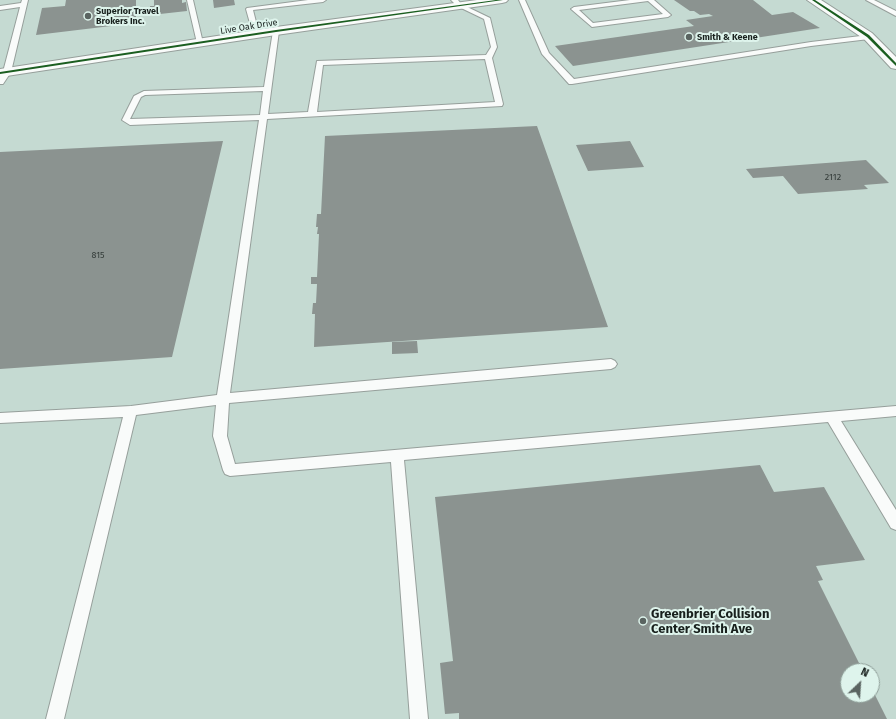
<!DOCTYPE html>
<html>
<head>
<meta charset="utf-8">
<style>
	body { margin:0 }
	#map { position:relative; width:896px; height:719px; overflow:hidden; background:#d6e2de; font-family:"Fira Sans",sans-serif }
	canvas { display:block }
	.north { position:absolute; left:840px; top:663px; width:40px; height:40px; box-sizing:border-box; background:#def4ec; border:1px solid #8f9f99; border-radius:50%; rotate:25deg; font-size:11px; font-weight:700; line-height:16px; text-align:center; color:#18201d }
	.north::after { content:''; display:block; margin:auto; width:14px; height:18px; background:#5a6461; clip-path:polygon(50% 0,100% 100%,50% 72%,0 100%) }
</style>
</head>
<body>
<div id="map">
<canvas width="896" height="719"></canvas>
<div class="north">N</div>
</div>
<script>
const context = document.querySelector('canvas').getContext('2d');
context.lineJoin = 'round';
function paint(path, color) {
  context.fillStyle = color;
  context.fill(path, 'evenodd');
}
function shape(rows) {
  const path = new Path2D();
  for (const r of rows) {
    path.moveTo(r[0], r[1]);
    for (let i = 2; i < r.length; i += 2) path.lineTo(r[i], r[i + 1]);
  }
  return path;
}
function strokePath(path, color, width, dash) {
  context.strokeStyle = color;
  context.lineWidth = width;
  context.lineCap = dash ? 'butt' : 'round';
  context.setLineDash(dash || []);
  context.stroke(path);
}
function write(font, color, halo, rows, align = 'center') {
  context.font = font + ' "Fira Sans",sans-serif';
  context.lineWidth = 4;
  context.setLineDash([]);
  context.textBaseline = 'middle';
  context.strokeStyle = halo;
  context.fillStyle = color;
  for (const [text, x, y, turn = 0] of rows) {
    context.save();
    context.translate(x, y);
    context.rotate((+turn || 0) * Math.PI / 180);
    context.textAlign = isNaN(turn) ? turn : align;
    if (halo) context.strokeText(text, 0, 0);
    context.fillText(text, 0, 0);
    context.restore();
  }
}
paint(shape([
	[0,0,896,0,896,719,0,719],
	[848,671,872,671,872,695,848,695]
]), '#c5dad2');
paint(shape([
	[66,0,136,0,136,23,36,35,42,8,65,6],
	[154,0,182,0,182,3,186,2,187,11,151,15,150,6,154,6],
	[213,0,234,0,235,5,214,8],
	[674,0,753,0,772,15,793,12,820,28,573,66,555,46,694,26,686,20,713,16,709,14,700,15,694,11,690,11],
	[537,126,608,327,314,347,315,314,312,314,313,303,316,303,317,284,311,284,311,277,317,277,319,234,317,234,318,227,316,227,317,214,321,214,325,136],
	[223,141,172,357,0,369,0,152],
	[630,141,644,167,588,171,576,145],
	[866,160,889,183,864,185,868,189,798,194,783,176,753,178,746,169],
	[417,341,418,353,392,354,392,342],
	[760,465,774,492,824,487,865,560,816,566,823,580,818,581,863,671,848,671,848,695,872,695,872,689,887,719,459,719,459,713,445,714,440,663,453,661,435,497]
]), '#8b9390');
const service = shape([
	[22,0,28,0,11,72,3,84,0,84,0,77,3,72,20,7,0,10,0,6,21,3,22,0],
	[187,0,193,0,203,43,202,44,197,43,187,0],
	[308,0,326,0,323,2,253,10,259,34,256,36,253,34,246,9,247,8,308,0],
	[451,0,458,0,461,4,490,18,497,47,492,58,503,104,502,106,267,119,230,393,611,359,615,361,617,364,615,367,611,369,229,403,227,436,235,464,896,406,896,416,841,421,896,510,896,530,891,528,828,422,404,460,428,719,410,719,391,462,230,476,225,474,223,470,213,436,216,405,136,415,64,719,46,719,123,417,0,423,0,413,131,406,217,395,259,120,130,125,122,120,134,96,144,91,264,87,273,31,276,29,279,31,268,114,308,112,317,61,486,55,491,47,484,19,457,6,451,0],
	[485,59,495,102,317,112,323,65,485,59],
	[263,91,260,115,130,119,141,97,145,95,263,91],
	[519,0,525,0,549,53,574,79,811,42,869,35,872,37,869,39,811,46,572,84,569,84,542,54,519,0],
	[630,0,654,0,671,15,668,17,592,27,571,9,574,7,630,0],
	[648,1,663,14,593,23,579,10,648,1],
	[866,0,874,0,896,11,896,16,866,0]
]);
const minor = shape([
	[477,0,508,0,506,2,502,3,276,35,0,77,0,69,276,27,477,0],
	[807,0,821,0,872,33,896,57,896,69,891,68,864,39,807,0]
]);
strokePath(service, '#969f9b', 2);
strokePath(minor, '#969f9b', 2);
paint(service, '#f9fbfa');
paint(minor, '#f9fbfa');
paint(shape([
	[496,0,503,0,276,32,0,74,0,72,276,30,496,0],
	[812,0,815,0,869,35,896,63,896,66,867,37,812,0]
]), '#1b5e20');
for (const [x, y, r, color] of [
	[88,16,4,"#5a6461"],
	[689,37,4,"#5a6461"],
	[643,621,4,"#5a6461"]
]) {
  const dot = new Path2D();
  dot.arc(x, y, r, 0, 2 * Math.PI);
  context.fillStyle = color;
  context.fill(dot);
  strokePath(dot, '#def4ec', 1.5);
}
write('bold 9px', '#18201d', '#def4ec', [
	["Superior Travel",96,11],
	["Brokers Inc.",96,21],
	["Smith & Keene",697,37]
], 'left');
write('9px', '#18201d', '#def4ec', [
	["Live Oak Drive",249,27,-9]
]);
write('9px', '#353d3a', null, [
	["2112",833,177],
	["815",98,255]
]);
write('bold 13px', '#18201d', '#def4ec', [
	["Greenbrier Collision",651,614],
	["Center Smith Ave",651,629]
], 'left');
</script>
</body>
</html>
